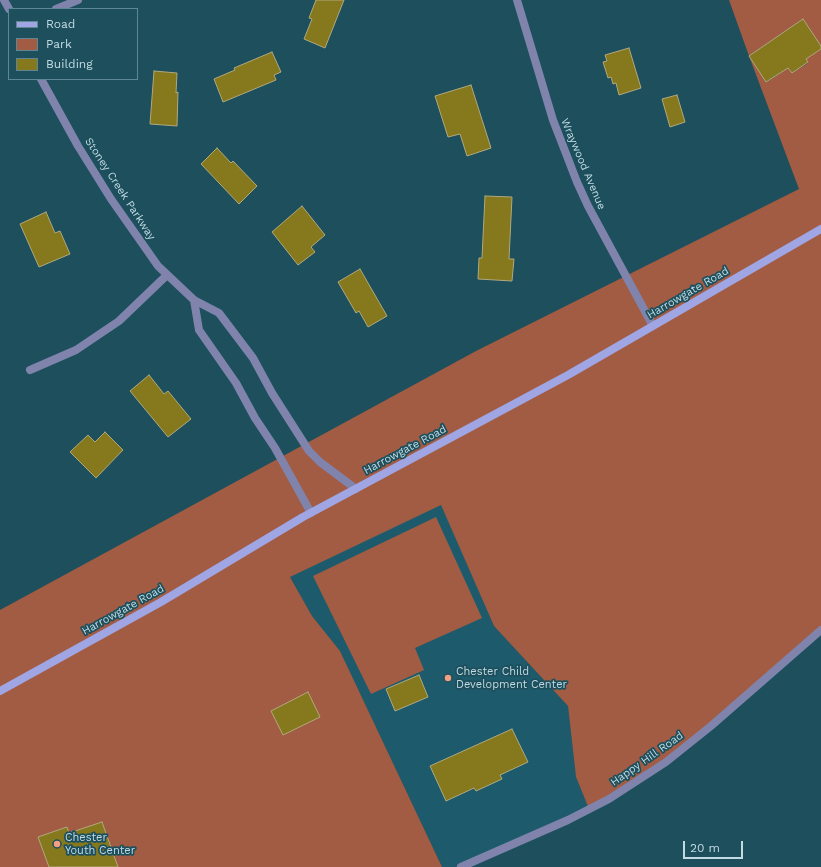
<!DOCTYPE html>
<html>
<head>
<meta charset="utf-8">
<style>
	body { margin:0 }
	#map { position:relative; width:821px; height:867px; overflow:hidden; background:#1d4f5d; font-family:"Work Sans",sans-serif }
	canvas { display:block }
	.legend { position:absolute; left:8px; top:8px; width:130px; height:72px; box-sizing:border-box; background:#1d4f5d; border:1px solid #5f8793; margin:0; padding:5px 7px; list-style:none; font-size:12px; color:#c2dbe3 }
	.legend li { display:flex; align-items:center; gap:8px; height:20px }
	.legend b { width:20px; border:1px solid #5f8793 }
	.scale { position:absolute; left:683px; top:841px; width:60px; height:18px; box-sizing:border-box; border:2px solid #c2dbe3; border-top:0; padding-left:5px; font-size:12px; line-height:14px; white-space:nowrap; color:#c2dbe3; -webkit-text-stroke:3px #1d4f5d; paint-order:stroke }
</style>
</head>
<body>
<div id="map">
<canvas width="821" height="867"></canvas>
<ul class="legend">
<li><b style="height:5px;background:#a0a5e4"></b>Road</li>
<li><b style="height:11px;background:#a15c43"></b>Park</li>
<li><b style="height:11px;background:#86781d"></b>Building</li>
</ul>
<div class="scale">20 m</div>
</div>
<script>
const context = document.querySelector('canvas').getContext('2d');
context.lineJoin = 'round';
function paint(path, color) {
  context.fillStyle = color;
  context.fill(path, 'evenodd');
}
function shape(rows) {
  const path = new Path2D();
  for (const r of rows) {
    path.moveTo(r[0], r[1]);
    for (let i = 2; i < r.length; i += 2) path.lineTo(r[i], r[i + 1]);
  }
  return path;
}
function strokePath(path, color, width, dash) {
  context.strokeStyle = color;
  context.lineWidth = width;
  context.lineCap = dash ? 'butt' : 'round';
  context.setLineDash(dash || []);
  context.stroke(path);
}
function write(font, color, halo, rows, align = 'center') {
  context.font = font + ' "Work Sans",sans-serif';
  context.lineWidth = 3.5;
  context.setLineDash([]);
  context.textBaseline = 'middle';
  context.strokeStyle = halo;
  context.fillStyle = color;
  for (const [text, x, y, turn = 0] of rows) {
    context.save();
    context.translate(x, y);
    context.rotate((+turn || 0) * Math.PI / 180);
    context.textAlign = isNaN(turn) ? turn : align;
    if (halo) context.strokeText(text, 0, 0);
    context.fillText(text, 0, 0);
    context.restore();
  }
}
paint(shape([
	[441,504,494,626,568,706,576,777,589,809,461,867,442,867,340,651,312,616,290,576]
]), '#1d5b6c');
paint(shape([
	[729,0,821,0,821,46,803,19,749,56,767,82,788,68,792,73,808,63,806,59,821,49,821,630,666,762,589,809,576,777,568,706,494,626,441,505,290,577,312,616,340,651,442,867,0,867,0,610,476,351,799,189,749,56],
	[436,517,482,618,415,648,424,670,371,694,313,576]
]), '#a15c43');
const building = shape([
	[316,0,344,0,325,48,304,39,312,19,309,18,316,0],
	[803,19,821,46,821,49,806,59,808,62,792,73,788,68,766,82,749,56,803,19],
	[629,48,641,88,619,95,616,83,613,84,611,77,608,78,603,62,607,61,605,55,629,48],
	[272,52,281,72,274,75,276,80,223,102,214,79,235,70,234,68,272,52],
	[154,71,177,73,176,93,178,92,177,126,150,124,154,71],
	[471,85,491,148,467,156,460,134,448,137,435,96,471,85],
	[677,95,685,122,670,127,662,99,677,95],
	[217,148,231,163,233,161,257,186,239,204,201,164,217,148],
	[485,196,512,197,509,259,514,259,512,281,478,279,479,258,482,258,485,196],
	[302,206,325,235,311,247,315,252,298,265,272,232,302,206],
	[46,212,55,233,60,231,70,254,39,267,20,224,46,212],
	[360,269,387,316,368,327,359,311,356,313,338,282,360,269],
	[149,375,164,394,168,391,191,419,168,437,130,391,149,375],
	[105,432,123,450,96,478,70,452,88,435,95,442,105,432],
	[419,675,428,697,395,711,386,689,419,675],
	[308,692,320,717,283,735,271,711,308,692],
	[512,729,528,762,500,775,502,779,476,791,474,788,446,801,430,766,512,729],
	[102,822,118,867,49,867,38,837,67,827,69,833,102,822]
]);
paint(building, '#86781d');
strokePath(building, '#b0a97f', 1);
strokePath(shape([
	[4,0,9,9],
	[517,0,553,120,577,182,588,206,653,326],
	[56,9,78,0],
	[41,79,78,146,111,199,158,266,194,300,219,313,253,358,272,393,309,451,320,462,356,489],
	[194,300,199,330,236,383,255,418,275,448,311,513],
	[30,370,76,350,119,321,167,275]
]), '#8084ac', 8);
strokePath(shape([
	[461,867,568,820,609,799,666,762,711,726,821,630]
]), '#8084ac', 8);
strokePath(shape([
	[0,691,161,602,303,517,568,375,821,229]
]), '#a0a5e4', 8);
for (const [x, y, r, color] of [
	[448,678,4,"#f39f82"],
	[57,844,4,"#f39f82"]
]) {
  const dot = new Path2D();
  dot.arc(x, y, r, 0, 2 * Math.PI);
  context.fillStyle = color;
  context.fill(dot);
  strokePath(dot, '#1d4f5d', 1.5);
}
write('11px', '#c2dbe3', '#1d4f5d', [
	["Wraywood Avenue",583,164,67],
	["Stoney Creek Parkway",120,189,57],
	["Harrowgate Road",688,293,-30],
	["Harrowgate Road",405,450,-28],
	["Harrowgate Road",123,610,-29],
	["Happy Hill Road",647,759,-35]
]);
write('11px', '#c2dbe3', '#1d4f5d', [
	["Chester Child",456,672],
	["Development Center",456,685],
	["Chester",65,838],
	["Youth Center",65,851]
], 'left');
</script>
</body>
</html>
